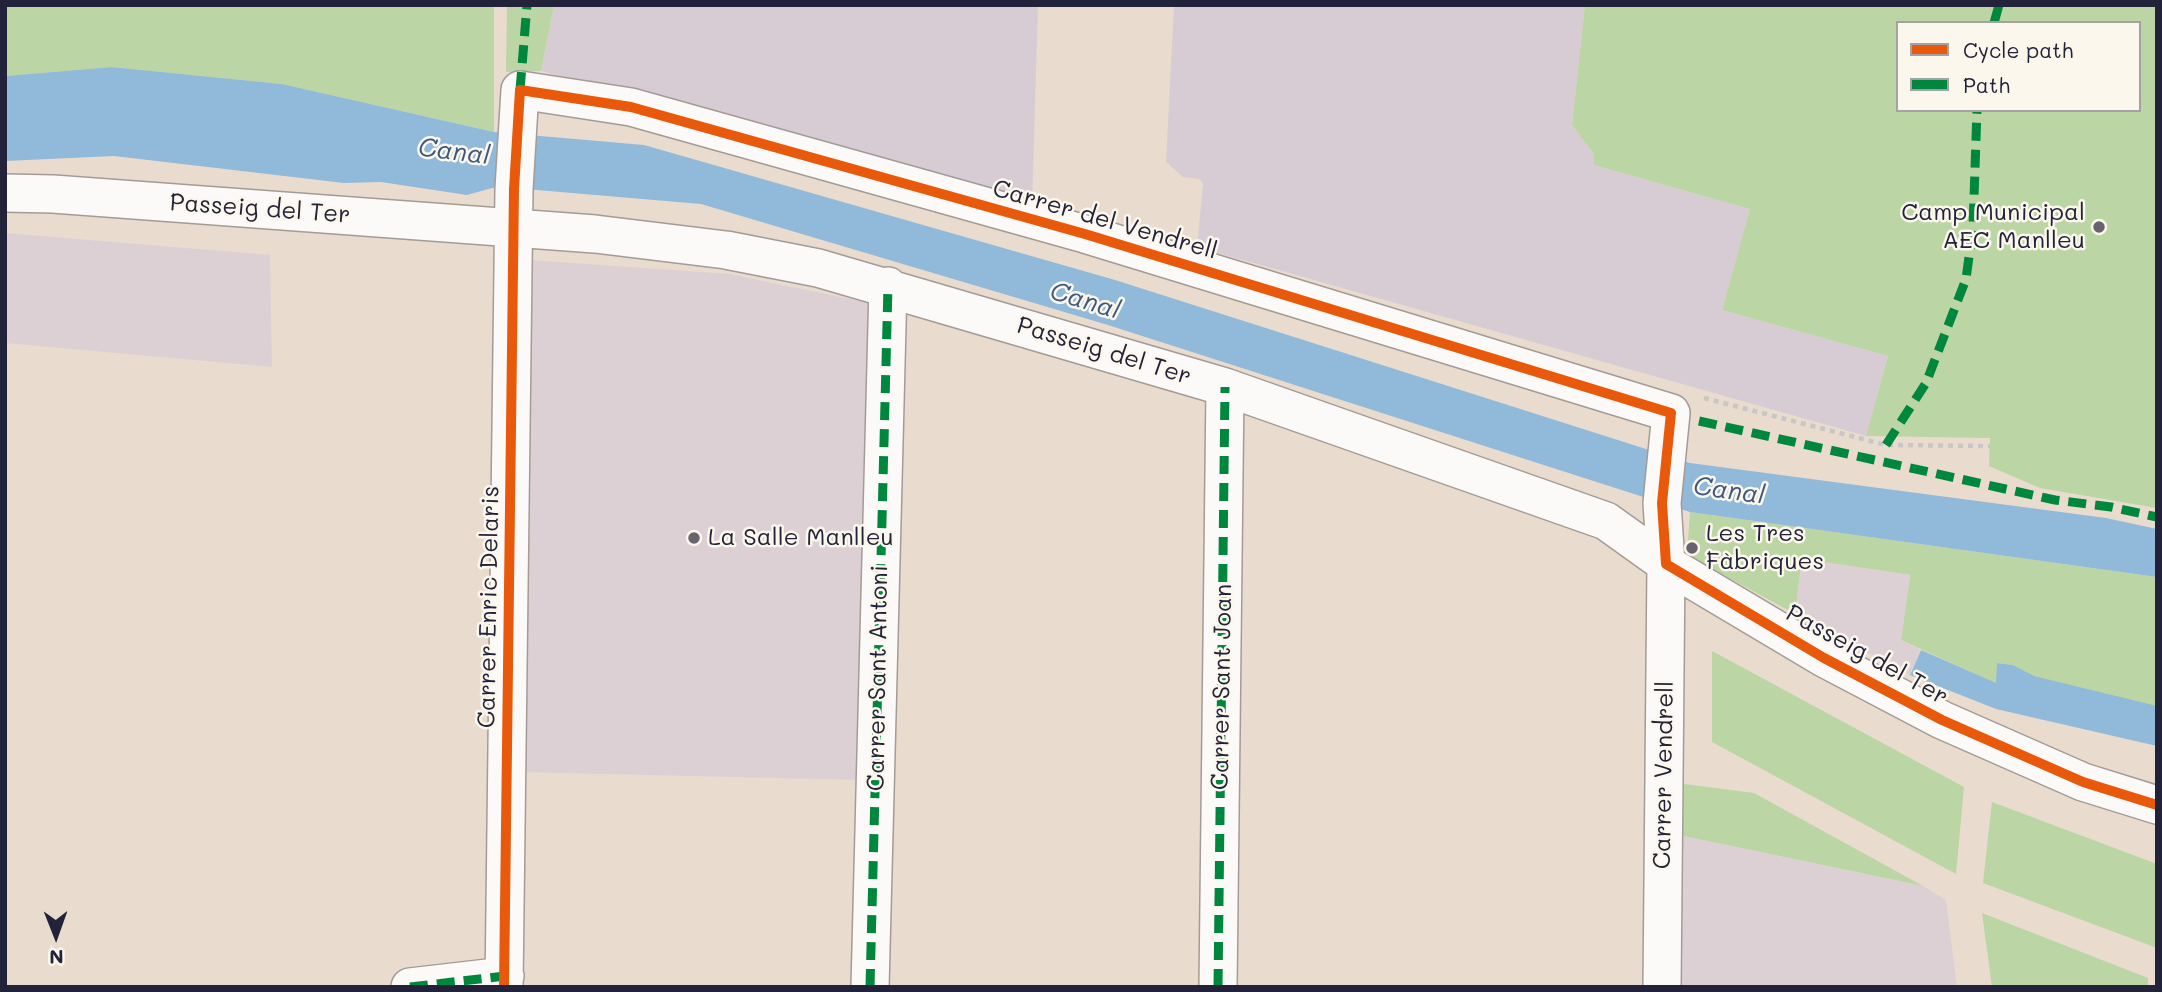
<!DOCTYPE html>
<html>
<head>
<meta charset="utf-8">
<style>
	body { margin:0 }
	#map { position:relative; width:2162px; height:992px; overflow:hidden; background:#e9dcce; font-family:Mali,sans-serif }
	canvas { display:block }
	.frame { position:absolute; inset:0; border:7px solid #22223b; pointer-events:none }
	.legend { position:absolute; left:1896px; top:21px; width:245px; height:91px; box-sizing:border-box; background:#fbf7ec; border:2px solid #a4a2a5; margin:0; padding:9px 12px; list-style:none; font-size:21px; color:#22223b }
	.legend li { display:flex; align-items:center; gap:14px; height:35px }
	.legend b { width:35px; border:2px solid #a4a2a5 }
	.north { position:absolute; left:21px; top:901px; width:70px; height:70px; -webkit-text-stroke:5px #fbf7ec; paint-order:stroke; rotate:179deg; font-size:19px; font-weight:700; line-height:28px; text-align:center; color:#22223b }
	.north::after { content:''; display:block; margin:auto; width:24px; height:32px; background:#22223b; clip-path:polygon(50% 0,100% 100%,50% 72%,0 100%) }
</style>
</head>
<body>
<div id="map">
<canvas width="2162" height="992"></canvas>
<div class="frame"></div>
<ul class="legend">
<li><b style="height:9px;background:#e8590c"></b>Cycle path</li>
<li><b style="height:9px;background:#00873e"></b>Path</li>
</ul>
<div class="north">N</div>
</div>
<script>
const context = document.querySelector('canvas').getContext('2d');
context.lineJoin = 'round';
function paint(path, color) {
  context.fillStyle = color;
  context.fill(path, 'evenodd');
}
function shape(rows) {
  const path = new Path2D();
  for (const r of rows) {
    path.moveTo(r[0], r[1]);
    for (let i = 2; i < r.length; i += 2) path.lineTo(r[i], r[i + 1]);
  }
  return path;
}
function strokePath(path, color, width, dash) {
  context.strokeStyle = color;
  context.lineWidth = width;
  context.lineCap = dash ? 'butt' : 'round';
  context.setLineDash(dash || []);
  context.stroke(path);
}
function write(font, color, halo, rows, align = 'center') {
  context.font = font + ' Mali,sans-serif';
  context.lineWidth = 5;
  context.setLineDash([]);
  context.textBaseline = 'middle';
  context.strokeStyle = halo;
  context.fillStyle = color;
  for (const [text, x, y, turn = 0] of rows) {
    context.save();
    context.translate(x, y);
    context.rotate((+turn || 0) * Math.PI / 180);
    context.textAlign = isNaN(turn) ? turn : align;
    if (halo) context.strokeText(text, 0, 0);
    context.fillText(text, 0, 0);
    context.restore();
  }
}
paint(shape([
	[554,5,1038,5,1032,206,541,71],
	[1174,5,1585,5,1572,125,1594,154,1594,165,1750,209,1722,310,1888,356,1866,436,1197,247,1203,184,1199,179,1183,177,1166,162]
]), '#d7ccd4');
paint(shape([
	[5,5,494,5,494,132,282,84,112,67,5,76],
	[507,5,554,5,541,71,506,72],
	[1585,5,2157,5,2157,508,2040,488,1989,466,1990,438,1866,436,1888,356,1722,310,1750,209,1594,165,1594,154,1572,125],
	[1898,23,2139,23,2139,110,1898,110],
	[1690,512,2157,577,2157,707,2033,676,2013,665,1997,663,1997,684,1901,640,1910,575,1802,559,1795,614,1687,555],
	[1712,651,1964,787,1956,874,1712,742],
	[1684,784,1754,793,1923,886,1683,836],
	[1992,802,2157,864,2157,948,1983,883],
	[1982,913,2148,978,2148,987,1992,987]
]), '#bbd5a4');
paint(shape([
	[112,67,282,84,494,132,644,145,1115,280,1690,463,2106,518,2157,529,2157,577,1690,512,1108,325,701,204,537,190,492,188,467,195,381,182,344,183,114,156,5,161,5,76],
	[1921,650,1996,683,1997,663,2013,665,2034,676,2157,706,2157,746,1996,709,1910,675]
]), '#91b9d9');
paint(shape([
	[5,233,270,255,272,367,5,343],
	[529,260,730,274,869,303,861,780,519,772],
	[1802,559,1910,575,1901,640,1921,650,1910,675,1795,614],
	[1683,836,1923,886,1946,900,1957,987,1680,987]
]), '#dcd0d5');
const minor = shape([
	[5,193,53,194,595,234,726,250,818,268,1225,387,1606,521,1666,564,1662,987],
	[410,987,505,976],
	[504,987,514,189,520,90,631,107,1085,234,1671,413,1662,503,1666,564,1824,658,1942,720,2083,782,2157,805],
	[870,987,888,286],
	[1218,987,1225,387]
]);
strokePath(minor, '#a39b96', 40);
strokePath(shape([
	[1704,398,1886,445,1990,446],
	[1701,533,1710,534,1708,545]
]), '#c9c6c5', 4.5, [5, 5]);
strokePath(minor, '#fcfaf8', 37);
strokePath(shape([
	[1994,23,1999,5],
	[520,90,527,5],
	[1699,421,2055,500,2111,507,2157,517],
	[1886,445,1926,383,1966,279,1973,227,1977,110],
	[410,987,505,976],
	[870,987,888,286],
	[1218,987,1225,387]
]), '#00873e', 9, [18, 9]);
strokePath(shape([
	[504,987,514,189,520,90,631,107,1085,234,1671,413,1662,503,1666,564,1824,658,1942,720,2083,782,2157,805]
]), '#e8590c', 10);
for (const [x, y, r, color] of [
	[2099,227,7,"#68636e"],
	[694,538,7,"#68636e"],
	[1692,548,7,"#68636e"]
]) {
  const dot = new Path2D();
  dot.arc(x, y, r, 0, 2 * Math.PI);
  context.fillStyle = color;
  context.fill(dot);
  strokePath(dot, '#fbf7ec', 2.5);
}
write('24px', '#22223b', '#fbf7ec', [
	["Passeig del Ter",260,209,4],
	["Carrer del Vendrell",1105,220,16],
	["Passeig del Ter",1104,351,17],
	["Carrer Enric Delaris",489,607,-89],
	["Passeig del Ter",1867,655,29],
	["Carrer Sant Antoni",878,678,-89],
	["Carrer Sant Joan",1222,687,-89],
	["Carrer Vendrell",1664,775,-89]
]);
write('24px', '#22223b', '#fbf7ec', [
	["Camp Municipal",2085,213,"right"],
	["AEC Manlleu",2085,241,"right"],
	["Les Tres",1706,534],
	["Fàbriques",1706,562],
	["La Salle Manlleu",708,538]
], 'left');
write('italic 26px', '#3f587c', '#fbf7ec', [
	["Canal",454,152,7],
	["Canal",1085,301,17],
	["Canal",1729,491,8]
]);
</script>
</body>
</html>
